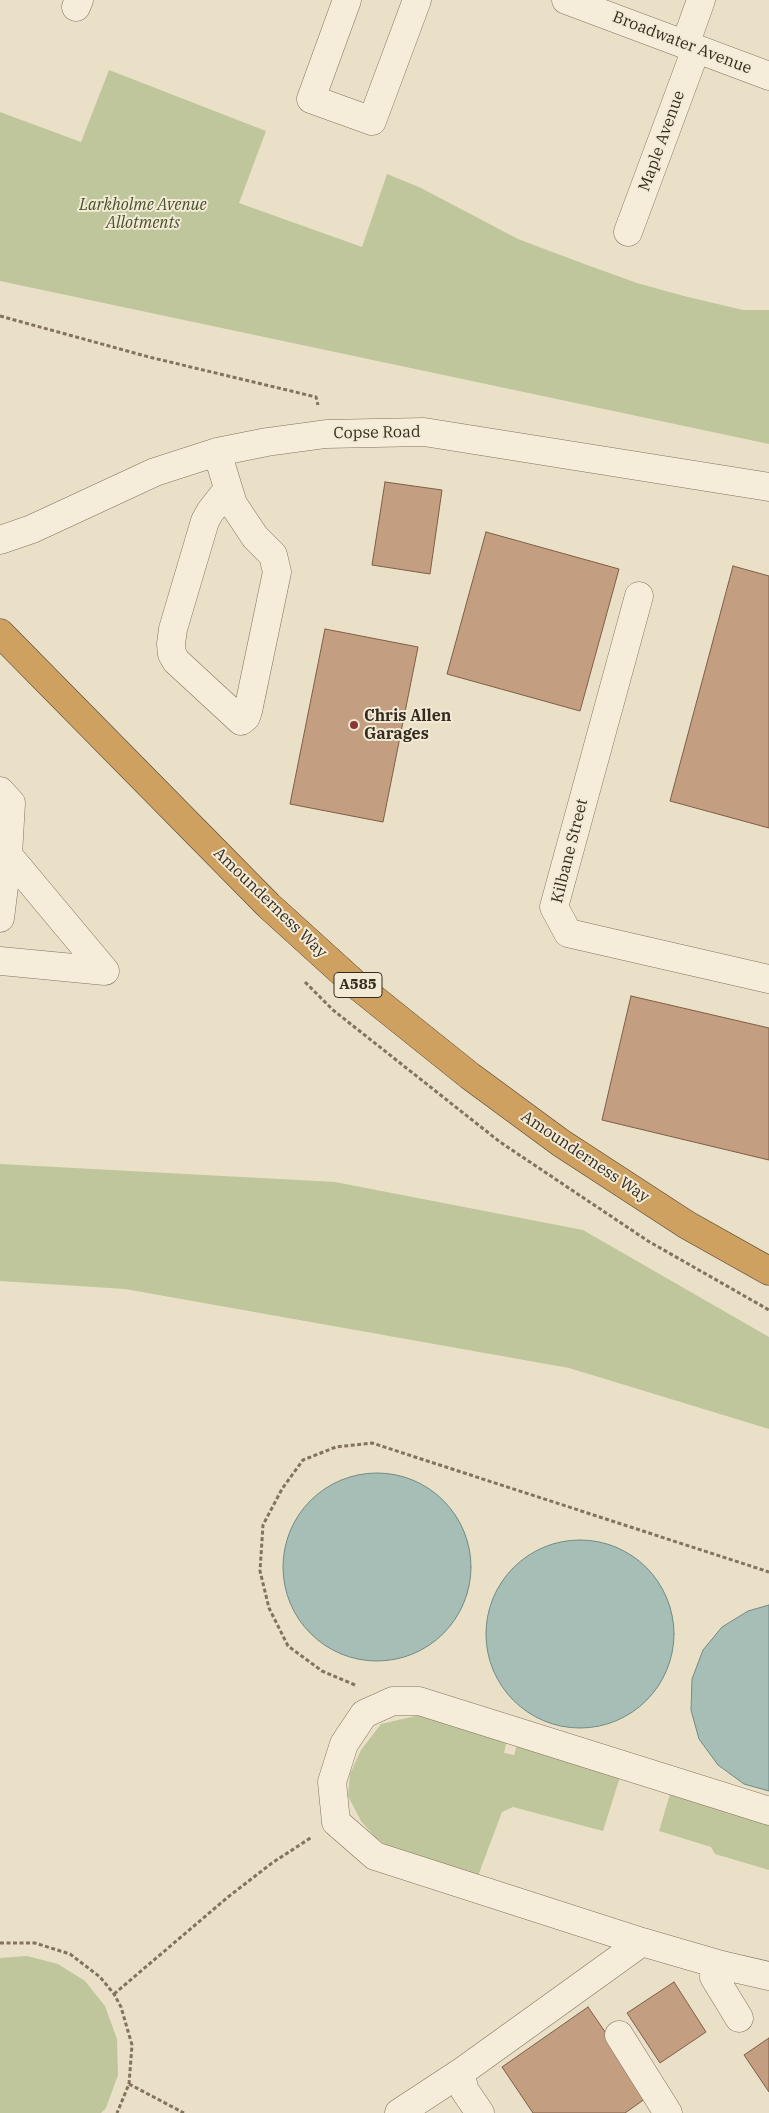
<!DOCTYPE html>
<html>
<head>
<meta charset="utf-8">
<style>
	body { margin:0 }
	canvas { display:block; background:#e9e0c7 }
</style>
</head>
<body>
<canvas width="769" height="2113"></canvas>
<script>
const context = document.querySelector('canvas').getContext('2d');
context.lineJoin = 'round';
function paint(path, color) {
  context.fillStyle = color;
  context.fill(path, 'evenodd');
}
function shape(rows) {
  const path = new Path2D();
  for (const r of rows) {
    if (r.length === 3) {
      path.moveTo(r[0] + r[2], r[1]);
      path.arc(r[0], r[1], r[2], 0, 2 * Math.PI);
      continue;
    }
    path.moveTo(r[0], r[1]);
    for (let i = 2; i < r.length; i += 2) path.lineTo(r[i], r[i + 1]);
  }
  return path;
}
function strokePath(path, color, width, dash) {
  context.strokeStyle = color;
  context.lineWidth = width;
  context.lineCap = dash ? 'butt' : 'round';
  context.setLineDash(dash || []);
  context.stroke(path);
}
function write(font, color, halo, rows, align = 'center') {
  context.font = font + ' "IBM Plex Serif",serif';
  context.lineWidth = 4;
  context.setLineDash([]);
  context.textBaseline = 'middle';
  context.strokeStyle = halo;
  context.fillStyle = color;
  for (const [text, x, y, turn = 0] of rows) {
    context.save();
    context.translate(x, y);
    context.rotate((+turn || 0) * Math.PI / 180);
    context.textAlign = isNaN(turn) ? turn : align;
    if (halo) context.strokeText(text, 0, 0);
    context.fillText(text, 0, 0);
    context.restore();
  }
}
paint(shape([
	[109,70,266,131,239,203,362,247,387,174,421,188,518,239,587,265,637,283,684,296,743,310,769,310,769,444,0,281,0,112,81,142],
	[0,1164,335,1182,583,1230,769,1337,769,1429,569,1368,125,1289,0,1281],
	[424,1714,507,1740,504,1753,514,1755,517,1745,620,1777,603,1831,513,1807,502,1812,478,1876,400,1856,374,1836,361,1821,348,1796,350,1774,361,1750,381,1724],
	[670,1794,769,1825,769,1870,715,1854,711,1847,659,1831],
	[27,1956,58,1964,85,1981,105,2006,117,2039,118,2075,106,2108,101,2113,0,2113,0,1958]
]), '#c0c69c');
const water = shape([
	[377,1567,94],
	[580,1634,94],
	[769,1605,769,1791,744,1784,718,1765,699,1739,691,1710,692,1679,703,1650,722,1627,748,1611,769,1605]
]);
paint(water, '#a7beb7');
strokePath(water, '#6f8b85', 1);
const building = shape([
	[385,482,442,490,430,574,372,565,385,482],
	[486,532,619,569,580,711,447,674,486,532],
	[733,566,769,576,769,828,670,801,733,566],
	[325,629,418,647,383,822,290,804,325,629],
	[631,996,769,1028,769,1160,602,1120,631,996],
	[674,1982,706,2032,660,2063,627,2013,674,1982],
	[588,2007,649,2096,625,2113,533,2113,502,2067,588,2007],
	[769,2038,769,2092,744,2055,769,2038]
]);
paint(building, '#c39e81');
strokePath(building, '#7f5e46', 1);
const minor = shape([
	[347,0,311,99,372,121,417,0],
	[566,0,769,76],
	[76,7,79,0],
	[685,45,701,0],
	[628,232,696,49],
	[217,452,233,504,255,537,273,555,277,572,248,711,246,717,241,721,176,661,172,654,171,644,173,629,205,521,210,512,228,489],
	[0,540,32,529,155,472,217,452,267,442,326,434,424,432,769,487],
	[639,596,554,907,568,933,769,979],
	[0,791,11,803,8,855,0,918],
	[0,961,105,971,8,855],
	[769,1811,419,1701,393,1701,364,1714,344,1744,332,1782,336,1822,375,1856,642,1942,721,1965,769,1976],
	[721,1965,714,1977,739,2018],
	[619,2035,668,2113],
	[399,2113,460,2073],
	[480,2113,465,2091,460,2073,642,1942]
]);
const highway = shape([
	[0,633,269,906,354,983,470,1076,561,1143,687,1225,769,1271]
]);
strokePath(minor, '#83725e', 29);
strokePath(highway, '#514132', 29);
strokePath(shape([
	[0,316,149,357,316,397,318,405],
	[305,982,333,1010,500,1142,648,1241,769,1310],
	[355,1685,322,1671,288,1646,269,1608,260,1571,263,1525,282,1489,303,1460,336,1447,372,1443,769,1572],
	[0,1943,35,1943,70,1954,100,1977,114,1994,121,2007,132,2045,129,2084,117,2113],
	[114,1994,228,1897,272,1863,312,1837],
	[129,2084,184,2113]
]), '#83725e', 3, [4, 2.5]);
strokePath(minor, '#f5edd9', 28);
strokePath(highway, '#cfa161', 28);
for (const [x, y, r, color] of [
	[354,725,5,"#8b3635"]
]) {
  const dot = new Path2D();
  dot.arc(x, y, r, 0, 2 * Math.PI);
  context.fillStyle = color;
  context.fill(dot);
  strokePath(dot, '#f2ead5', 2);
}
for (const [x, y, w] of [
	[358,985,48]
]) {
  const box = new Path2D();
  box.roundRect(x - w / 2, y - 12.5, w, 25, 4);
  context.fillStyle = '#f2ead5';
  context.fill(box);
  strokePath(box, '#352b20', 1);
}
write('bold 15px', '#352b20', null, [
	["A585",358,985]
]);
write('16px', '#352b20', '#f2ead5', [
	["Broadwater Avenue",682,43,21],
	["Maple Avenue",662,141,-70],
	["Copse Road",377,433,-1],
	["Kilbane Street",570,851,-76],
	["Amounderness Way",270,903,44],
	["Amounderness Way",585,1157,34]
]);
write('italic 16px', '#454f29', '#f2ead5', [
	["Larkholme Avenue",143,205],
	["Allotments",143,223]
]);
write('bold 16px', '#352b20', '#f2ead5', [
	["Chris Allen",364,716],
	["Garages",364,734]
], 'left');
</script>
</body>
</html>
